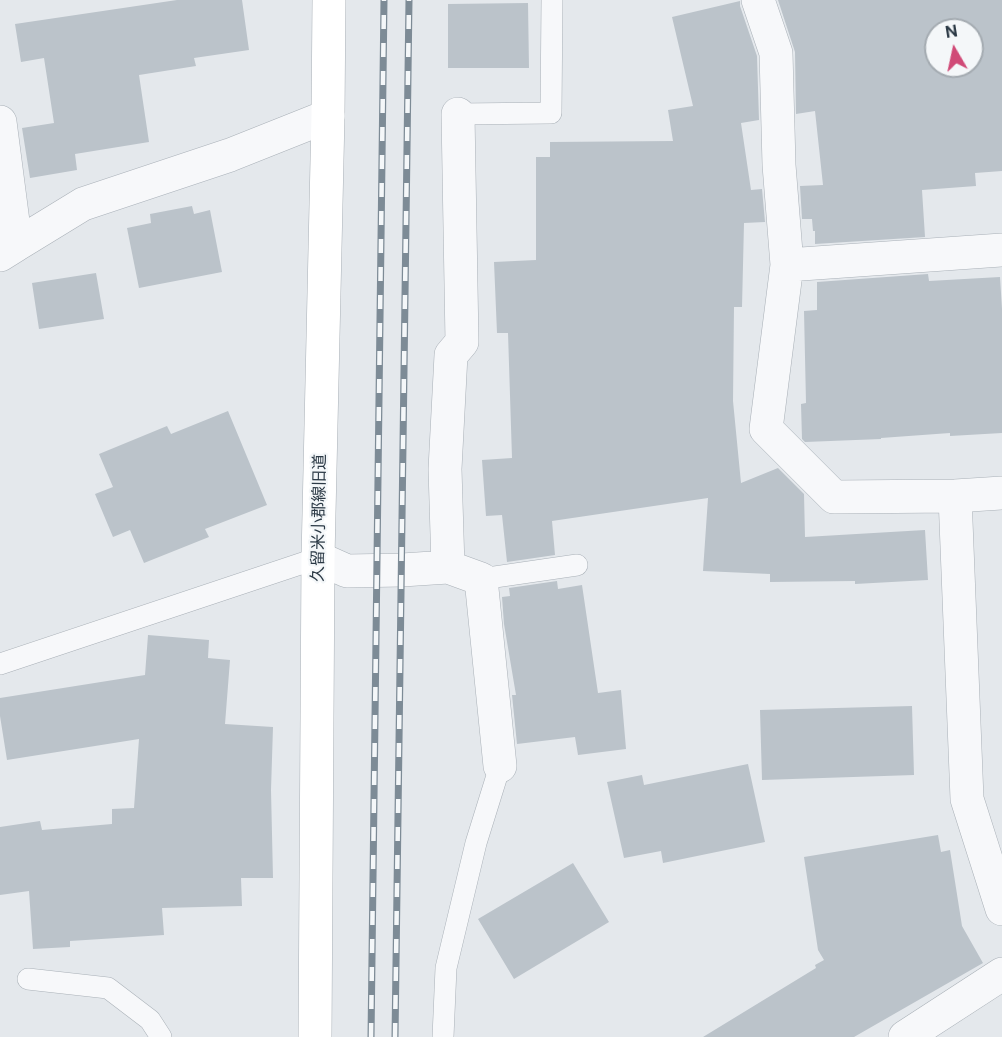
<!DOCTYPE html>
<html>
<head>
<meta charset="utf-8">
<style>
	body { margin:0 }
	#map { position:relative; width:1002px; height:1037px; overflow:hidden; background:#e4e8ec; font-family:"Public Sans",sans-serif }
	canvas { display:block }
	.north { position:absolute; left:924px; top:18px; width:60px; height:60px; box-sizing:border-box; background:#f4f7f9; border:2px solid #a4abb1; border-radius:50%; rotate:351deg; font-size:16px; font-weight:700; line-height:24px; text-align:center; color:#2b3945 }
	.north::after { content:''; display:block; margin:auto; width:21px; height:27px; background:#d04a77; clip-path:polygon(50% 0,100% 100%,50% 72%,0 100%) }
</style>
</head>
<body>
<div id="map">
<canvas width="1002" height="1037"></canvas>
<div class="north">N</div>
</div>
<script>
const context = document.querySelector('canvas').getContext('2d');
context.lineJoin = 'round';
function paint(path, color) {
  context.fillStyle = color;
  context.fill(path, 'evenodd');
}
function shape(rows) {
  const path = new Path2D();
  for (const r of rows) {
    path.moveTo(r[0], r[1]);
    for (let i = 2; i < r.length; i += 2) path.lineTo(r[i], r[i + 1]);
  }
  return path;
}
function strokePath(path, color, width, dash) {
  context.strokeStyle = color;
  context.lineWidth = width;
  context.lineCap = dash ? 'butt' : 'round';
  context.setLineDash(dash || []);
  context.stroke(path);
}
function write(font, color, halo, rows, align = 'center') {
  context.font = font + ' "Public Sans","Noto Sans JP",sans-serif';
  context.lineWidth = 4.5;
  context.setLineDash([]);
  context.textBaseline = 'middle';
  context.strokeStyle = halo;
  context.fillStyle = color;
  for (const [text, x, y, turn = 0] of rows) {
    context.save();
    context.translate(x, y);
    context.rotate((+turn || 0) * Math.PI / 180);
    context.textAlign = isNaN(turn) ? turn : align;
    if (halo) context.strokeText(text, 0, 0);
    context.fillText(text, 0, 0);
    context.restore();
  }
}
paint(shape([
	[177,0,242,0,249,50,194,58,196,66,139,75,149,142,75,154,77,170,30,178,22,128,54,123,44,58,21,62,15,24],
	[778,0,1002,0,1002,171,975,173,976,186,922,190,925,237,815,244,815,231,813,231,812,219,802,219,800,186,823,185,815,111,796,114,795,52],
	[936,30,972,30,972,66,936,66],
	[740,1,740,6,757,56,759,120,741,123,751,190,762,189,765,222,744,223,742,307,734,307,733,401,741,483,778,468,804,494,805,537,925,530,928,580,855,584,855,581,770,582,770,574,703,571,708,498,552,521,555,555,507,562,502,515,486,516,482,460,512,458,508,333,497,333,494,262,536,260,536,157,550,157,550,142,673,141,668,110,693,106,672,17],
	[528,3,529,68,448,68,448,4],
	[192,206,194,214,210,210,222,272,139,288,127,228,151,223,150,214],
	[96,273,104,319,39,329,32,283],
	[928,274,929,281,1000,277,1002,309,1002,433,950,436,950,433,881,438,881,439,805,442,802,439,801,404,806,403,804,311,817,310,817,282],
	[228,411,267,505,205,529,209,537,144,563,130,530,113,537,95,494,113,487,99,454,167,426,171,434],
	[557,581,558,589,582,585,598,693,621,690,626,749,578,755,575,737,517,744,512,695,516,695,504,624,502,597,510,596,509,588],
	[148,635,209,640,208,658,230,660,225,724,273,727,271,790,273,878,241,878,242,906,162,908,164,935,70,941,70,947,33,949,29,891,0,895,0,827,40,821,42,830,112,824,112,809,134,808,139,739,7,760,0,716,0,698,145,675],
	[912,706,914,775,762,780,760,710],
	[748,764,765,842,663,863,661,851,624,858,607,782,642,775,644,785],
	[938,835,941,852,950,850,962,926,983,963,854,1037,703,1037,816,968,815,965,824,960,818,950,804,857],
	[573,863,609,922,514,979,478,919]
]), '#bbc3ca');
const lane = shape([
	[458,114,551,113,552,0],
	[481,579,577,565],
	[0,664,318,558],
	[28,979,108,988,150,1020,161,1037],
	[443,1037,446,968,476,843,500,766]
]);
const street = shape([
	[758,0,776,53,779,165,787,265,766,429,834,497,955,496,1002,493],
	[458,114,462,342,451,355,445,469,448,567,481,579,500,766],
	[0,122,16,245,0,255],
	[16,245,83,204,230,155,328,116],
	[787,265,1002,250],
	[955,496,967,799,1002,909],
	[318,558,347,571,402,570,448,567],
	[905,1037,1002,974]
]);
const secondary = shape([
	[315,1037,318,558,328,116,329,0]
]);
strokePath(lane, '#a9b0b7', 22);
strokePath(street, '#a9b0b7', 34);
strokePath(secondary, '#a9b0b7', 34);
strokePath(lane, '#f7f8fa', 21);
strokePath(street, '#f7f8fa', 33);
strokePath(secondary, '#fff', 33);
const rail = shape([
	[371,1037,384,0],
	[395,1037,409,0]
]);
strokePath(rail, '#7d8b96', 7);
strokePath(rail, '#f4f7f9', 4.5, [14]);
write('16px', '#2b3945', '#f4f7f9', [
	["久留米小郡線旧道",319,518,-89]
]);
</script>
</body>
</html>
